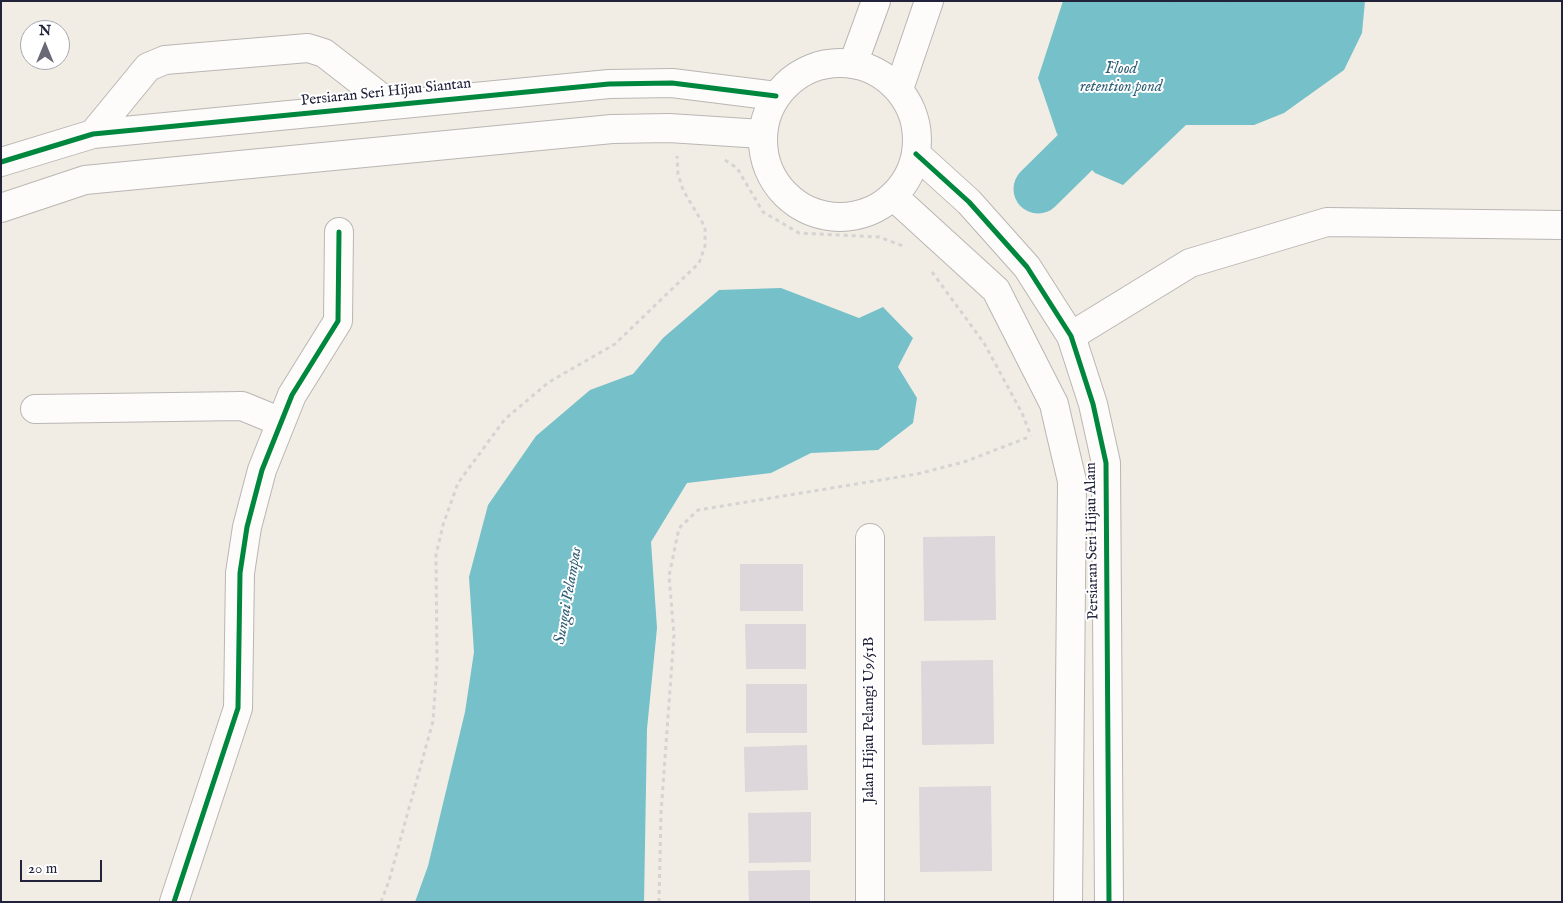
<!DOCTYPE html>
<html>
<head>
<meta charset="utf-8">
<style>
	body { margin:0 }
	#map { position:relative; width:1563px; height:903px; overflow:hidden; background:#f1ede4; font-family:"IM FELL English",serif }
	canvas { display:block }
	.frame { position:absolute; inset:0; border:2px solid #22223b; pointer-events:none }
	.north { position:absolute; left:20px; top:20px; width:50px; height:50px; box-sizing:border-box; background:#fff; border:1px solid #a7a7b1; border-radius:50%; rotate:0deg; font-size:14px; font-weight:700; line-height:20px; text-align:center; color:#22223b }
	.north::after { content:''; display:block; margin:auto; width:18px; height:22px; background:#6a6976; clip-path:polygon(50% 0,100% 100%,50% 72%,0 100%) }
	.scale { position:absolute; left:20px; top:860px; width:82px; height:22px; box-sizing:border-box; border:2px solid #22223b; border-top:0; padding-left:6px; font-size:15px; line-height:18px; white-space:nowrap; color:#22223b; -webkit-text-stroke:4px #fff; paint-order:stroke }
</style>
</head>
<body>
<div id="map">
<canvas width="1563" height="903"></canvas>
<div class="frame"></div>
<div class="north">N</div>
<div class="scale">20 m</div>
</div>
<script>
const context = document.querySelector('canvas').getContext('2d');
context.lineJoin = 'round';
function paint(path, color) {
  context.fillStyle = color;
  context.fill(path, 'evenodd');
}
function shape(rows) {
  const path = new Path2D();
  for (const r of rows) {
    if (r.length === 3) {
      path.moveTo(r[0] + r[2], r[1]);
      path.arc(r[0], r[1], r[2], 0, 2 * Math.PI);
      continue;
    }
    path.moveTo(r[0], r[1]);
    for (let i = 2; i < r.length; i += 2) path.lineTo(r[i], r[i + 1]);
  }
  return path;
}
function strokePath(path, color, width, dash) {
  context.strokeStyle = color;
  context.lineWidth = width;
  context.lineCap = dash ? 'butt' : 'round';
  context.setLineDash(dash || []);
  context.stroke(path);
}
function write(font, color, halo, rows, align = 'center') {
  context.font = font + ' "IM FELL English",serif';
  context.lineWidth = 4;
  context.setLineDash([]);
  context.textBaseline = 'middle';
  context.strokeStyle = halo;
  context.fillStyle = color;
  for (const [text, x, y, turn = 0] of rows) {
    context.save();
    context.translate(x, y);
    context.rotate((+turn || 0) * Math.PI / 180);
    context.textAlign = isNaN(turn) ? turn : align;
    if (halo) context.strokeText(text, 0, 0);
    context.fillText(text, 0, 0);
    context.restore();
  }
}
paint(shape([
	[1063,1,1365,1,1362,33,1344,70,1284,113,1254,125,1186,125,1123,185,1095,173,1057,134,1038,78],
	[781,288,859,318,883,307,913,338,898,367,917,398,913,423,878,450,811,453,771,473,687,483,651,542,657,628,647,729,644,902,415,902,428,866,465,712,474,652,469,577,488,505,536,436,590,390,633,374,663,338,719,290]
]), '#75c0c9');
strokePath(shape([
	[1038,189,1113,115,1206,1]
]), '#75c0c9', 49);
paint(shape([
	[995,536,996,620,924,621,923,537],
	[740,564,803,564,803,611,740,611],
	[745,624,806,624,806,669,746,669],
	[993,660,994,744,922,745,921,661],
	[746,684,807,684,807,733,746,733],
	[807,745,808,790,745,792,744,747],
	[991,786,992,871,920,872,919,787],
	[811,812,811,862,749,863,748,813],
	[810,870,810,902,749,902,748,871]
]), '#ddd6db');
const minor = shape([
	[840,140,77],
	[853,64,876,1],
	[899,89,929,1],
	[93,134,148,67,165,60,308,48,324,53,391,105],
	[916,154,969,202,1027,267,1071,336,1093,404,1106,463,1109,902],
	[1,162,93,134,609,84,672,83,776,96],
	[893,196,996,290,1054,404,1059,426,1072,481,1068,902],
	[1,208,85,180,612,129,669,128,762,134],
	[1071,336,1190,263,1327,222,1562,225],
	[35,409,242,406,281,422],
	[174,902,238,708,240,573,247,527,262,470,292,395,338,321,339,232],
	[870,902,870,538]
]);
strokePath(minor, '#b9b6b3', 30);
strokePath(shape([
	[725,160,737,168,763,212,799,233,879,237,906,247],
	[932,272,984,343,1022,413,1031,436],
	[381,902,389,881,433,721,437,663,436,555,443,525,458,483,505,419,549,382,615,344,699,263,705,246,705,227,683,190,678,174,677,156],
	[659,902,661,813,674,635,669,576,679,528,698,510,917,474,964,462,1029,437]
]), '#d5d4d3', 3, [4, 4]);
strokePath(minor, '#fdfcfb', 28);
strokePath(shape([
	[916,154,969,202,1027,267,1071,336,1093,404,1106,463,1109,902],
	[1,162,93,134,609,84,672,83,776,96],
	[174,902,238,708,240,573,247,527,262,470,292,395,338,321,339,232]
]), '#00873e', 5);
write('15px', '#22223b', '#fff', [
	["Persiaran Seri Hijau Siantan",386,93,-6],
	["Persiaran Seri Hijau Alam",1093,541,-91],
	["Jalan Hijau Pelangi U9/51B",870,720,-90]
]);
write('italic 16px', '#306076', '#fff', [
	["Flood",1121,70],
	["retention pond",1121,88],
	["Sungai Pelampas",569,596,-80]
]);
</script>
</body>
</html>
